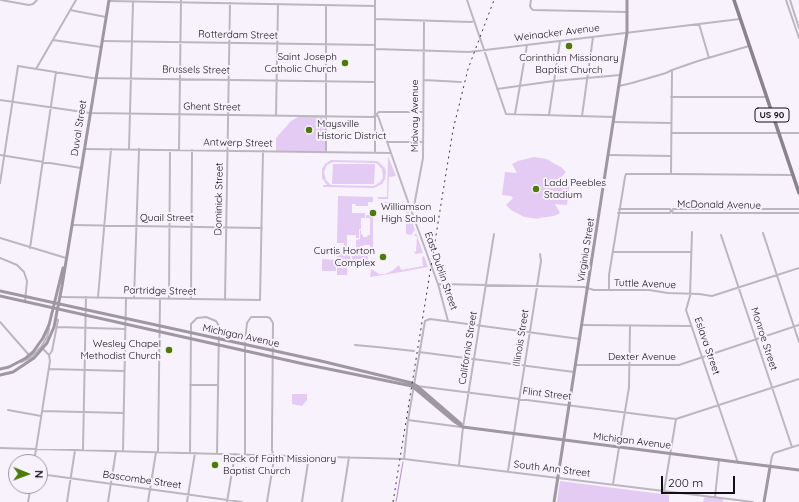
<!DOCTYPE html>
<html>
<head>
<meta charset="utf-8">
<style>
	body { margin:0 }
	#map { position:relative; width:799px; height:502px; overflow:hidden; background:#f8f2fd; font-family:Quicksand,sans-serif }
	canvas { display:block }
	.north { position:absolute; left:8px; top:454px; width:40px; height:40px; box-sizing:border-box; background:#f8f2fd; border:1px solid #9c98a0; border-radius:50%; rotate:91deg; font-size:11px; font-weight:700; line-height:16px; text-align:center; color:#131015 }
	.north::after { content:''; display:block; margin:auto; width:14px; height:18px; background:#4c7c06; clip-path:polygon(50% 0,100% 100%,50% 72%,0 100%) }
	.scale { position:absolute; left:661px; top:476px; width:74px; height:18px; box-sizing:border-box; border:2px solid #131015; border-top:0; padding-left:5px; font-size:12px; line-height:14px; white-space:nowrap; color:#131015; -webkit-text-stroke:3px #f8f2fd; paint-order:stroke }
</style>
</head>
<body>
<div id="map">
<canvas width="799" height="502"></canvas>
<div class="north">N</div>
<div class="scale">200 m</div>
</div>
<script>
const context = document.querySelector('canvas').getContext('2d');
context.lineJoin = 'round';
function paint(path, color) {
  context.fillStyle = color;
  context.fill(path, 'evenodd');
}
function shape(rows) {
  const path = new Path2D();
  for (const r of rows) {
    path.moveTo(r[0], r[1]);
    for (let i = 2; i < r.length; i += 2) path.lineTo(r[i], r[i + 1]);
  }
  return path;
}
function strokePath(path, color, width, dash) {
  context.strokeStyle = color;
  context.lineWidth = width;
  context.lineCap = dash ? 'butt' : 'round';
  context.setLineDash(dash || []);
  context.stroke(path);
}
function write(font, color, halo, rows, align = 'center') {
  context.font = font + ' Quicksand,sans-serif';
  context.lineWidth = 4;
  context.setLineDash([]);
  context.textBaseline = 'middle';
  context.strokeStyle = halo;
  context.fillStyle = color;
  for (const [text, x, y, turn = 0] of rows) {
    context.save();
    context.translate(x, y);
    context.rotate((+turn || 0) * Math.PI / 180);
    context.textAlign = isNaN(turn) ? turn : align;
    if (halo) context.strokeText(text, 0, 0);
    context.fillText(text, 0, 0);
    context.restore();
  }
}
paint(shape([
	[300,116,326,116,326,152,276,151,276,138,291,121],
	[388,156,396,176,389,177,388,199,378,199,378,197,387,197],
	[534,157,547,159,553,163,561,167,566,172,559,180,570,183,567,205,555,204,560,213,554,216,539,218,539,219,524,217,511,210,506,205,513,198,511,196,502,195,505,172,517,173,512,164,518,161],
	[331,160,377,161,380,163,385,168,386,172,385,179,382,184,374,188,323,187,323,185,327,185,322,178,322,169,325,164],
	[333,162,376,163,382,169,383,178,380,182,374,186,331,185,326,180,324,172,327,165],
	[333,164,375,164,374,184,332,184],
	[338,196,373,197,373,202,368,202,368,206,356,206,355,204,352,204,352,213,365,213,365,218,361,218,361,229,359,229,359,238,356,238,356,235,347,235,347,251,351,251,350,261,348,261,347,275,337,275,337,253,344,253,344,243,337,243],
	[380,202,403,203,403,206,380,205],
	[406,210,408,210,415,230,411,235,406,234],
	[366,215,373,215,373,250,370,251,370,245,364,245,362,247,361,256,367,256,368,257,368,261,352,261,352,251,356,251,356,240,360,239,360,230,361,230,361,234,363,235,363,237,367,237,368,235,370,235,370,218,366,218],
	[416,233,423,253,415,254,414,251,416,252,417,237,414,235],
	[424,256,428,267,401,272,370,277,371,269,373,270,379,274,385,274,392,271,399,265,401,270,423,266,422,257],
	[322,259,336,260,336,271,322,271],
	[292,394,307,394,307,400,302,406,292,404],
	[560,481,669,495,669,502,557,502],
	[706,496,723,498,723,502,703,502,704,498]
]), '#e3cbf4');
strokePath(shape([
	[396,502,403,462]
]), '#b48fcc', 1);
strokePath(shape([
	[1,0,29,5,33,4,37,0],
	[467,0,506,114,614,117],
	[531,0,530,6,531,8,533,10,627,12],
	[786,0,799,38],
	[790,0,799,28],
	[109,1,375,6],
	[70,10,106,17],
	[375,19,471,22,474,21],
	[699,24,709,58],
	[53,40,101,47],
	[102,41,375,45],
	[375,49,469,52,740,19],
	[36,69,76,0],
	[424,80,461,82],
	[619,86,632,83,666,73,672,70,698,61,749,46],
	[497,89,554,81,620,75],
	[671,97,766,97],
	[0,100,90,113,373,117,379,112,423,112],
	[515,114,527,45],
	[375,115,378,116,411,210,438,284,448,321],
	[549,115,560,41],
	[276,116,278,4],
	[582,116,593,37],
	[613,122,671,123],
	[671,133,799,133],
	[387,142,423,142],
	[84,149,391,153],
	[129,149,133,2],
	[179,150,181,0],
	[326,152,326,5],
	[375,153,375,0],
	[0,155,81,168],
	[608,155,671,156],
	[671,174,672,70],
	[673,174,793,175],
	[0,183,18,66,92,78,375,82],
	[799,209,673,209,672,211,673,213,799,213],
	[411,210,414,206,423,158,424,21],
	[618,213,670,213,671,211,670,209,619,209],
	[72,225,262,228],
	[692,232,690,296,686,310,738,463],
	[763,233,799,342],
	[721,235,792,447],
	[0,238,66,258],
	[30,248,56,72],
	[613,252,691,252],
	[0,258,17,265,24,272,27,281,25,301],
	[438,284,584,287,594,290,649,290,668,293,699,294,712,296,799,268],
	[609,290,609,275,625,177,626,174,673,174],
	[60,297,260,300,263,151],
	[98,297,111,149],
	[134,298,139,149],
	[169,299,170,150],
	[191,299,192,150],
	[225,300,230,3],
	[0,322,29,355],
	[582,325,691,326],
	[57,327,125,329],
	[355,345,377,347,414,351],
	[419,352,574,372],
	[49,355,52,351,58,320,56,319],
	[21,362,30,358,41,347,47,337,49,329],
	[576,365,679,365,799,325],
	[49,369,124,371],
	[190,385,218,385],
	[417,386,676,419,799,379],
	[8,410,41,416],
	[42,411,123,413],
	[408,420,461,427],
	[0,448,404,459,753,502],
	[83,450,86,297],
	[123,451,126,298],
	[158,452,160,299],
	[190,453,191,324,197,318,206,317,216,321,219,326,217,454],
	[245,454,245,341,247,323,251,317,267,317,270,318,273,323,272,438,272,450,274,459,267,502],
	[404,459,408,420,425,321,430,319,580,339],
	[34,462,50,361,49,355,41,347],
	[459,465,463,427,494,234],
	[770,467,772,456,774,453,799,445],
	[508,471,541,261,540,254],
	[40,474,242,502],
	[613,484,629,387,630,326],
	[664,491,676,419],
	[715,497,719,460],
	[28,502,31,486],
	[67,502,75,450],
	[108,502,116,451],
	[148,502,156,452],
	[187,502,195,453],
	[227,502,235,454],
	[302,502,309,456],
	[342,502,349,457]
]), '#bbb7be', 2);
strokePath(shape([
	[0,291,321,361,412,383,417,386,461,424],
	[0,296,304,364,412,386,455,422,463,427,799,470],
	[0,369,9,367,26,358,33,352,43,338,49,325,63,268],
	[0,375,13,372,34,358,47,343,54,327,62,286,109,0],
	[554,502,627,33,627,0],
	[764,502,770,467]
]), '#9f98a3', 3);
strokePath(shape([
	[734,0,799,193]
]), '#8a8290', 3.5);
strokePath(shape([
	[393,502,453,130,468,69,494,0]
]), '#3a373d', 1, [2, 4]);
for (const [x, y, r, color] of [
	[569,46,4,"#4c7c06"],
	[345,63,4,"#4c7c06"],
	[309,130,4,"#4c7c06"],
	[536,189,4,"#4c7c06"],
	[373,213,4,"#4c7c06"],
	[383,257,4,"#4c7c06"],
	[169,350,4,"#4c7c06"],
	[215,465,4,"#4c7c06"]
]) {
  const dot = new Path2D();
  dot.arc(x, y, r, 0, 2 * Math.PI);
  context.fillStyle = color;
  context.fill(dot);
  strokePath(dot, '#f8f2fd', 1.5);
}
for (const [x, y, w] of [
	[772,115,34]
]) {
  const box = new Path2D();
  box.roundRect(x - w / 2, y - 7, w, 14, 3);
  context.fillStyle = '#f8f2fd';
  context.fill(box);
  strokePath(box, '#131015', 1);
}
write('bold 9px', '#131015', null, [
	["US 90",772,115]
]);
write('10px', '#131015', '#f8f2fd', [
	["Weinacker Avenue",557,33,-7],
	["Rotterdam Street",238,35,1],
	["Brussels Street",196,70,1],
	["Ghent Street",212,107,1],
	["Midway Avenue",415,116,-90],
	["Duval Street",79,128,-81],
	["Antwerp Street",238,143,1],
	["Dominick Street",219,199,-89],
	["McDonald Avenue",719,205,1],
	["Quail Street",167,218],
	["Virginia Street",586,250,-81],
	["East Dublin Street",441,271,71],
	["Tuttle Avenue",645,284,2],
	["Partridge Street",160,291,1],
	["Michigan Avenue",241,336,12],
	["Illinois Street",521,338,-81],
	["Monroe Street",764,339,72],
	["Eslava Street",707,346,71],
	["California Street",468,348,-81],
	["Dexter Avenue",642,357],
	["Flint Street",547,394,7],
	["Michigan Avenue",632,441,7],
	["South Ann Street",552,469,7],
	["Bascombe Street",142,480,8]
]);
write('10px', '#131015', '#f8f2fd', [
	["Saint Joseph",337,57,"right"],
	["Catholic Church",337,69,"right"],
	["Corinthian Missionary",569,58,"center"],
	["Baptist Church",569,70,"center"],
	["Maysville",317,124],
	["Historic District",317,136],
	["Ladd Peebles",544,183],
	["Stadium",544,195],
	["Williamson",381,207],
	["High School",381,219],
	["Curtis Horton",375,251,"right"],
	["Complex",375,263,"right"],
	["Wesley Chapel",161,344,"right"],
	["Methodist Church",161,356,"right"],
	["Rock of Faith Missionary",223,459],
	["Baptist Church",223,471]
], 'left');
</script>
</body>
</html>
